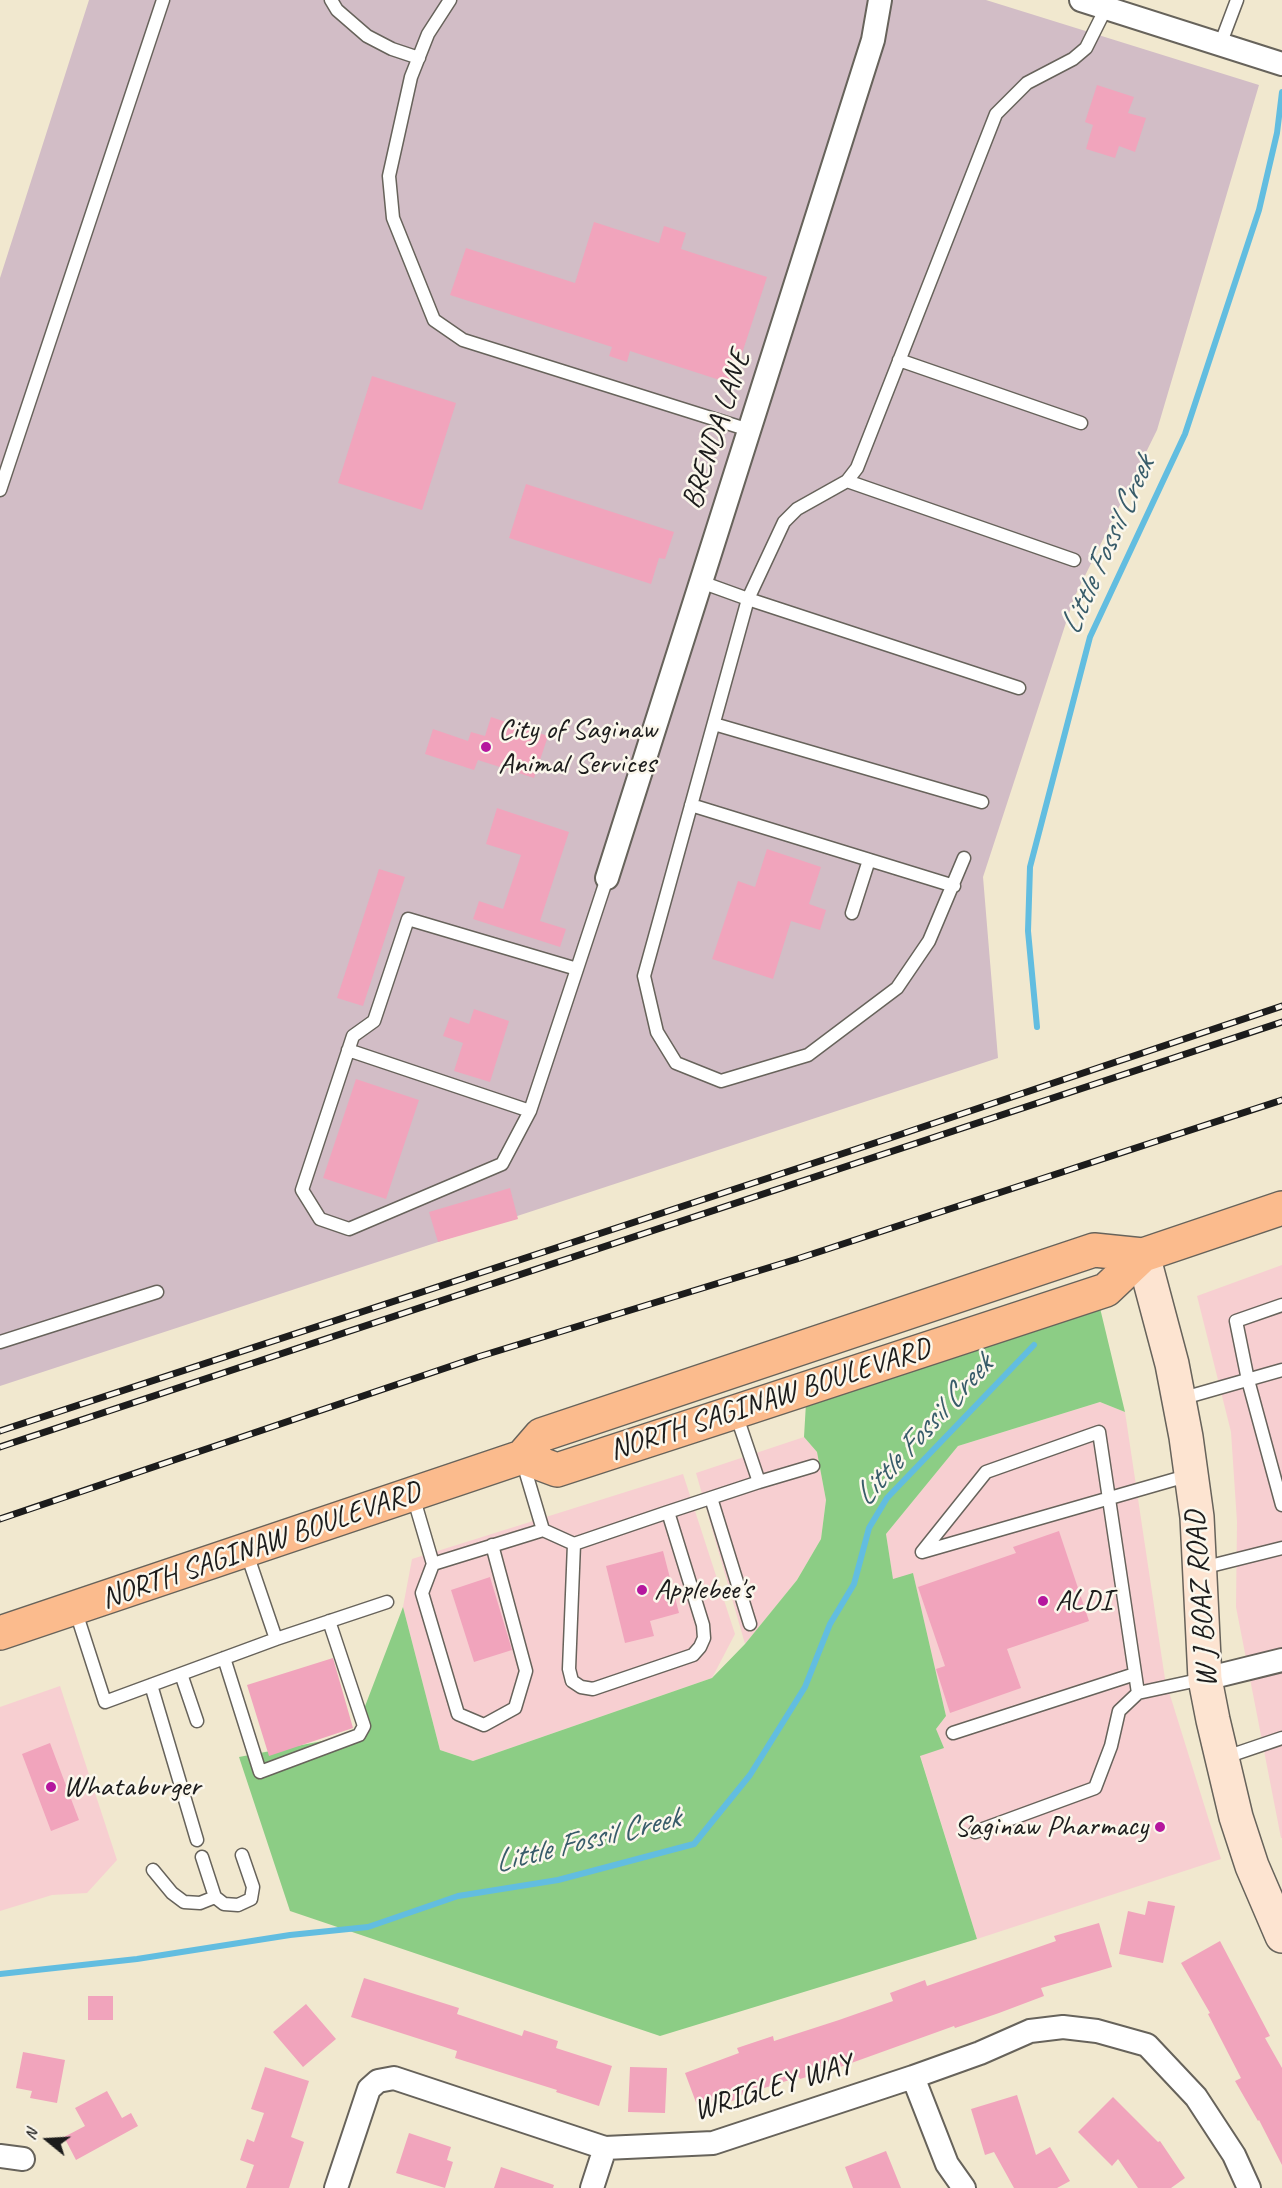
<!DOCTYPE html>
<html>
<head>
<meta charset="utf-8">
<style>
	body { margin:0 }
	#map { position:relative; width:1282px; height:2188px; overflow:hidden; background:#f1e8cf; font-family:Caveat,sans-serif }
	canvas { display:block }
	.north { position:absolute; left:18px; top:2110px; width:60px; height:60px; -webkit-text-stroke:4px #fbf7ec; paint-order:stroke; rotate:288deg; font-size:16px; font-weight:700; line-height:24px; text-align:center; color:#1c1c1c }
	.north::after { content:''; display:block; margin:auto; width:21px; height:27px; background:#1c1c1c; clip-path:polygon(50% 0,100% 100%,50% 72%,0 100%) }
</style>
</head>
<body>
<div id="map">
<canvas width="1282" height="2188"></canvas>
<div class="north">N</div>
</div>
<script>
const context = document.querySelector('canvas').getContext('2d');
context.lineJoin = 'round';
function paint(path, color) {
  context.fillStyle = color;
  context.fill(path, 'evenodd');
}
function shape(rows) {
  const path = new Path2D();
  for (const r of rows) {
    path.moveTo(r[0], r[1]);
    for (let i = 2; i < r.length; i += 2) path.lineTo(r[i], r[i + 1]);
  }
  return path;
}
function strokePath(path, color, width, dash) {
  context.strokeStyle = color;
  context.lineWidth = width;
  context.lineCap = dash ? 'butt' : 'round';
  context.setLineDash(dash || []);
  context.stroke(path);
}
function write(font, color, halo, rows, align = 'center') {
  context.font = font + ' Caveat,sans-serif';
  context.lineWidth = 5;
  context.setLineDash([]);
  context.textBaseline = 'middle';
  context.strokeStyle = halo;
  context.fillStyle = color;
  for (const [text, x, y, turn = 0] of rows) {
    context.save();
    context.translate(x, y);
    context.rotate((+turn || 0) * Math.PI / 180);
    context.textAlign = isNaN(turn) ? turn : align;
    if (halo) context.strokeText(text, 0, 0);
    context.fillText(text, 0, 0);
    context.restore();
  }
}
paint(shape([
	[1282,1265,1282,1838,1281,1838,1236,1607,1237,1522,1231,1432,1197,1296],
	[1100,1402,1125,1412,1165,1679,1221,1859,977,1939,920,1755,936,1729,946,1716,913,1574,893,1580,886,1534,958,1446],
	[804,1437,817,1452,826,1500,821,1539,797,1580,745,1644,696,1473],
	[683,1474,735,1634,712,1678,473,1761,440,1750,403,1607,412,1559],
	[60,1686,117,1860,87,1893,52,1895,0,1911,0,1707]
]), '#f7cfd1');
paint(shape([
	[89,0,986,0,1259,85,1157,430,1074,598,983,877,998,1058,0,1386,0,278]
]), '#d2bdc6');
paint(shape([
	[1100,1308,1125,1412,1100,1402,958,1446,886,1534,893,1579,913,1573,946,1716,936,1729,944,1748,920,1756,977,1939,660,2036,290,1911,239,1757,354,1735,403,1607,440,1750,473,1761,712,1678,745,1644,797,1580,821,1539,826,1500,817,1452,804,1437,806,1403]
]), '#8ccd85');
strokePath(shape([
	[1037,1027,1028,931,1030,867,1090,637,1185,434,1259,210,1277,133,1282,92],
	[0,1974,137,1959,290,1935,368,1927,458,1896,558,1880,694,1844,750,1775,805,1687,830,1624,854,1584,869,1528,887,1498,1034,1345]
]), '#62bde0', 6);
paint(shape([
	[1097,85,1134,97,1128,113,1146,118,1135,152,1119,146,1115,158,1086,149,1093,125,1085,122],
	[594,222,659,243,664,226,686,233,681,249,767,277,732,384,630,351,627,362,609,356,612,347,450,295,466,248,575,283],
	[372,376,456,403,422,510,338,483],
	[526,484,674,532,665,559,659,558,651,584,509,538],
	[491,717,548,736,534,778,478,760,474,770,425,754,433,729,468,741,471,732,485,736],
	[497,808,569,832,540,921,566,929,560,947,473,919,479,901,503,909,521,855,486,844],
	[767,849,821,867,809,904,826,910,820,930,791,921,773,979,712,959,738,881,755,887],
	[379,869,405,877,363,1006,337,998],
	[474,1009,509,1021,490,1082,454,1071,463,1043,443,1036,450,1017,469,1024],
	[356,1079,419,1100,386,1199,323,1178],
	[510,1188,518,1219,438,1242,429,1212],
	[1059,1531,1089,1621,1007,1649,1021,1688,950,1713,936,1669,945,1666,918,1587,1016,1553,1013,1547],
	[663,1551,679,1613,650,1621,654,1636,625,1643,606,1566],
	[490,1577,512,1650,474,1662,451,1590],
	[333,1658,353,1728,269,1756,247,1685],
	[50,1743,79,1820,51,1831,22,1754],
	[1148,1901,1175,1906,1163,1963,1119,1954,1128,1911,1145,1915],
	[1099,1923,1112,1967,1041,1988,1044,1996,999,2013,955,2028,954,2026,843,2066,800,2079,799,2077,739,2096,740,2098,700,2113,685,2073,739,2053,737,2048,773,2036,774,2041,839,2020,893,2001,890,1993,925,1980,927,1986,1056,1941,1054,1936],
	[1220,1941,1270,2036,1265,2038,1282,2068,1282,2165,1259,2120,1258,2121,1235,2081,1241,2078,1208,2014,1210,2013,1181,1963],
	[364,1978,459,2008,457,2014,522,2036,524,2030,558,2041,556,2048,612,2066,599,2106,556,2092,557,2090,455,2058,457,2051,351,2017],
	[88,1996,113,1996,113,2020,88,2020],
	[306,2004,336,2039,303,2067,273,2032],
	[23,2052,65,2060,57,2103,30,2098,32,2091,16,2088],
	[265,2067,309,2081,291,2137,304,2142,289,2188,246,2188,254,2165,240,2160,247,2139,254,2142,264,2113,251,2109],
	[630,2067,667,2068,665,2113,628,2112],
	[107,2091,122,2118,131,2113,138,2126,76,2160,64,2137,85,2126,75,2108],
	[1017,2095,1036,2155,1050,2147,1070,2181,1057,2188,1014,2188,994,2152,985,2155,971,2109],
	[1113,2097,1158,2142,1160,2141,1185,2178,1171,2188,1138,2188,1118,2159,1112,2166,1078,2132],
	[409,2133,451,2147,447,2160,453,2162,445,2188,396,2173],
	[886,2151,901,2188,853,2188,845,2167],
	[501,2167,554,2185,553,2188,494,2188]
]), '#f1a4bc');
const lane = shape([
	[331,0,337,10,367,36,392,49,419,58],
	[450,0,428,34,411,77,389,176,393,218,434,320,463,340,749,430],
	[1220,45,1237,0],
	[899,360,1081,423],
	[847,481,1074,560],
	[0,490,163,0],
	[701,582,748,599,1019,688],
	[714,724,982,802],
	[691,805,954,886],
	[964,858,929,941,897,988,808,1055,721,1081,676,1063,657,1032,644,976,748,599,784,522,797,509,847,481,857,468,996,114,1027,83,1073,59,1086,48,1106,8],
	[852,913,869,860],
	[577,969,408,919,374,1021,353,1036,302,1190,320,1219,349,1229,502,1164,530,1111,577,969,607,878],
	[348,1050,530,1111],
	[1282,1305,1236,1321,1248,1380,1282,1505],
	[0,1342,157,1292],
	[1180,1399,1282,1370],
	[759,1482,813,1466],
	[413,1496,433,1564,422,1593,458,1714,484,1725,515,1708,526,1671,492,1545],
	[711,1498,750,1624],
	[543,1530,574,1544,569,1669,572,1681,581,1687,593,1689,693,1655,700,1647,704,1638,703,1625,668,1512,759,1482,736,1414],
	[574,1544,668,1512],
	[922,1552,986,1472,1099,1432,1138,1693,1203,1679],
	[922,1552,1190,1475],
	[433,1564,543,1530,523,1463],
	[1202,1568,1282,1548],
	[75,1609,105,1702,276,1639,246,1551],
	[276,1639,387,1602],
	[224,1658,260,1772,359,1735,364,1726,329,1621],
	[181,1674,197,1721],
	[151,1685,197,1840],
	[953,1733,1135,1674],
	[1223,1758,1282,1738],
	[975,1832,1095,1788,1111,1746,1119,1711,1138,1693],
	[202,1857,215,1897,224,1904,238,1905,251,1899,253,1887,242,1855],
	[153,1870,172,1893,184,1902,200,1903,215,1897]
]);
const street = shape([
	[1081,0,1282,64],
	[607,878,873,40,880,0],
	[1205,1679,1282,1660],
	[913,2077,947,2164,964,2188],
	[0,2156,23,2159],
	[336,2188,369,2089,378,2081,394,2078,605,2148,713,2143,913,2077,980,2053,1030,2031,1063,2027,1097,2031,1147,2045,1196,2097,1234,2155,1249,2188],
	[592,2188,605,2148]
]);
const secondary = shape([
	[1143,1255,1172,1364,1186,1437,1197,1517,1205,1679,1213,1720,1236,1817,1252,1866,1282,1936]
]);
const primary = shape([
	[522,1457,557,1470,735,1412,1106,1290,1143,1255],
	[0,1633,522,1457,541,1435,1094,1250,1143,1255,1282,1208]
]);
strokePath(lane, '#67635b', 15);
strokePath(street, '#67635b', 26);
strokePath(secondary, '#67635b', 36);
strokePath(primary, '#67635b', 36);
strokePath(lane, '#fff', 12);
strokePath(street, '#fff', 22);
strokePath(secondary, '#fde4d1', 33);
strokePath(primary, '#fbbb8d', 33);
const rail = shape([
	[0,1431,890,1138,1282,1006],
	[0,1447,1282,1022],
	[0,1519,481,1356,797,1259,1282,1100]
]);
strokePath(rail, '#1c1c1c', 7);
strokePath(rail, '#fbf7ec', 4.5, [14]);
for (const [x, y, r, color] of [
	[486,747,6,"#b5179e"],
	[642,1590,6,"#b5179e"],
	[1043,1601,6,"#b5179e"],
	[51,1787,6,"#b5179e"],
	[1160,1827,6,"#b5179e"]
]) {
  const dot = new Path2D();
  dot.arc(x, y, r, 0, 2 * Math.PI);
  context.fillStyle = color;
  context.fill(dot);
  strokePath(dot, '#fbf7ec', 2);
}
write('30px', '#1c1c1c', '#fbf7ec', [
	["BRENDA LANE",717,430,-72],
	["NORTH SAGINAW BOULEVARD",770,1400,-18],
	["NORTH SAGINAW BOULEVARD",261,1546,-19],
	["W J BOAZ ROAD",1202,1599,-94],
	["WRIGLEY WAY",773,2088,-17]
]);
write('30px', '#1c1c1c', '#fbf7ec', [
	["City of Saginaw",498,730],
	["Animal Services",498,764],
	["Applebee's",654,1590],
	["ALDI",1055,1601],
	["Whataburger",63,1787],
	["Saginaw Pharmacy",1148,1827,"right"]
], 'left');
write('italic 32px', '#385c6a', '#fbf7ec', [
	["Little Fossil Creek",1108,546,-66],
	["Little Fossil Creek",924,1431,-48],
	["Little Fossil Creek",587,1841,-14]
]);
</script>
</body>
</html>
